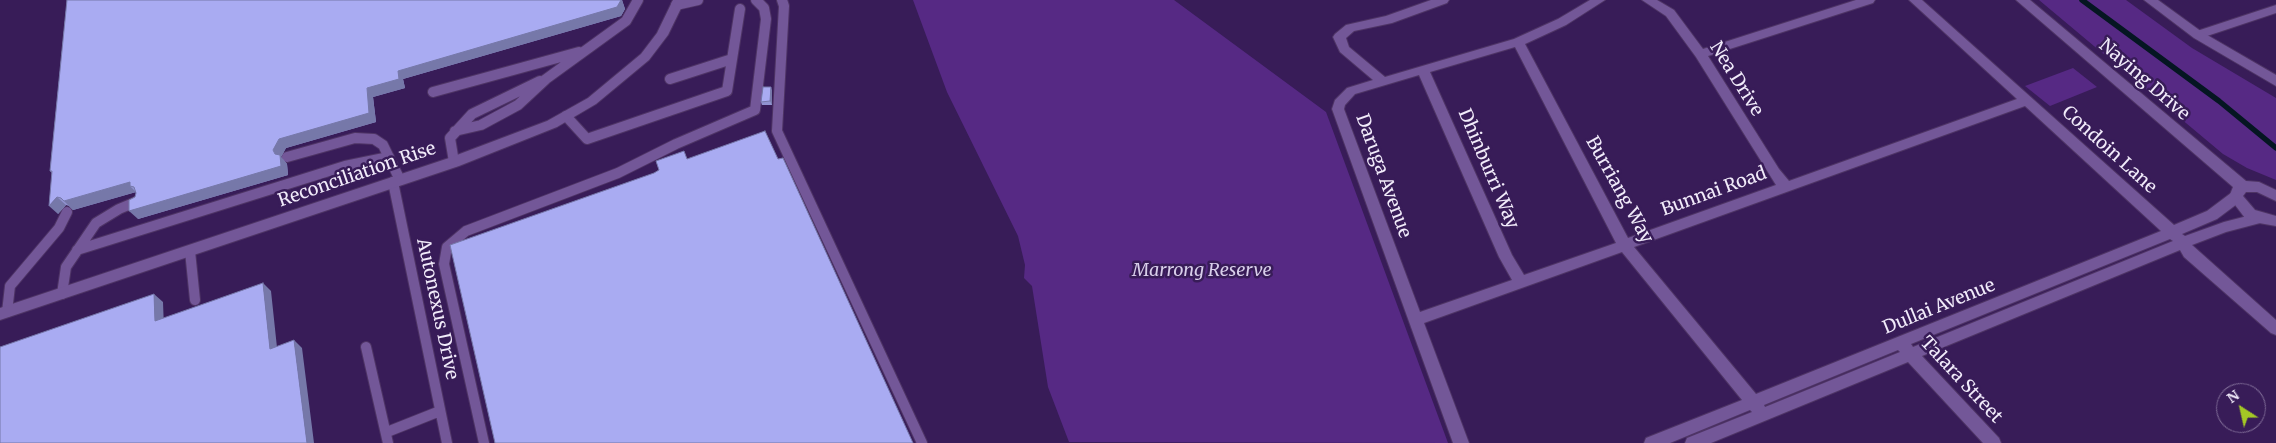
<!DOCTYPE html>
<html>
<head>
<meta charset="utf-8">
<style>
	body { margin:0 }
	#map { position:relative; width:2276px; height:443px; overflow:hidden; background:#381c58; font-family:Merriweather,serif }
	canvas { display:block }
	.north { position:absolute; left:2216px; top:383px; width:50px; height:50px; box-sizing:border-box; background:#381c58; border:1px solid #826f99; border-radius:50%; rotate:325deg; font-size:14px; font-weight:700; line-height:20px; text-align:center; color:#f1ebfa }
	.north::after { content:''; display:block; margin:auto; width:18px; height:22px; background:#a4c825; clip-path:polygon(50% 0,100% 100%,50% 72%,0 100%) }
</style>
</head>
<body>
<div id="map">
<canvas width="2276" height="443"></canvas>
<div class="north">N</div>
</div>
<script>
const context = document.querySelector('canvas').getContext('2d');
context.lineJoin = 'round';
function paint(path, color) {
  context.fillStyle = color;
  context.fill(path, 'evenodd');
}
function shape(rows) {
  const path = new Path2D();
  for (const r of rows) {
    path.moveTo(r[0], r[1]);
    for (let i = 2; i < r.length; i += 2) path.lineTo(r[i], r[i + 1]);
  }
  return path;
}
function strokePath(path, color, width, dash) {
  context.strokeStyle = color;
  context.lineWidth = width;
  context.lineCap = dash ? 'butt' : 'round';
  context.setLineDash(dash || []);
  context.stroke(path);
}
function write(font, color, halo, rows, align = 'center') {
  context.font = font + ' Merriweather,serif';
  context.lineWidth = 5;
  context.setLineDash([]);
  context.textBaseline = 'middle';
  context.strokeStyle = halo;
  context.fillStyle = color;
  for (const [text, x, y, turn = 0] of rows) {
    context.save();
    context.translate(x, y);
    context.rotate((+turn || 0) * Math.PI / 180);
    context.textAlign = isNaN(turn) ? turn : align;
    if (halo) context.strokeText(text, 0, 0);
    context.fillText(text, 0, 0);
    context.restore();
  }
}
paint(shape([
	[913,0,1174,0,1326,112,1448,443,1069,442,1048,387,1032,286,1024,278,1025,265,1018,236,947,92],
	[2039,0,2126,0,2192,48,2276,98,2276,180,2247,168,2223,154],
	[2073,68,2097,87,2050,106,2025,86]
]), '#562984');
strokePath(shape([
	[2082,0,2219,101,2276,148]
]), '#051622', 5.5);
const service = shape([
	[782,0,784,6,777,131,922,443],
	[676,5,698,0],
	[670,79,732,59],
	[433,92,579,52],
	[566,116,587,139,727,91,740,9],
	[455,131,481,125,518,105,546,79,626,21,638,0],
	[287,157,355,138,374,139,383,145,400,180],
	[454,162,450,138,472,114,540,81],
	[393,182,447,443],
	[77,250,345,166,389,157],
	[190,251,195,300],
	[62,294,66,267,96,223,119,209,138,201],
	[7,312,10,286,59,228,67,212],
	[366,347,388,443],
	[387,432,440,411],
	[484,443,444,264,447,247,466,231,618,173,676,144,755,110,766,19,764,8,756,0]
]);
const minor = shape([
	[673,0,685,0,668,35,649,60,596,104,557,127,459,166,0,320,0,308,449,158,547,121,588,98,641,54,657,33,673,0],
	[1431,0,1449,0,1447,3,1392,23,1354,31,1346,38,1349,47,1385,77,1514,39,1558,19,1590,0,1605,0,1566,25,1525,44,1628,238,1776,185,1696,57,1666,16,1642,0,1657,0,1674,10,1703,49,1856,0,1875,0,1873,3,1708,56,1779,169,1789,181,2017,99,1909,0,1922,0,2174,225,2207,211,2231,193,2241,193,2243,197,2241,201,2217,219,2182,234,2185,236,2224,222,2259,213,2264,214,2266,218,2264,222,2226,232,2192,245,2276,320,2276,335,2271,333,2184,257,2180,250,1922,356,1999,438,2001,443,1983,443,1908,362,1711,443,1685,443,1687,438,1752,412,1750,410,1670,443,1644,443,1646,438,1742,400,1622,252,1424,323,1469,443,1453,443,1332,109,1335,100,1347,88,1373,80,1340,52,1333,37,1335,34,1346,25,1386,16,1431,0],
	[1515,47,1616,243,1524,275,1512,255,1430,72,1515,47],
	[1419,75,1499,257,1512,280,1420,312,1344,109,1345,105,1355,94,1419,75],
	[2025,106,2161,231,1756,394,1634,247,2025,106],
	[2170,239,2173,241,1913,347,1911,344,2170,239],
	[1898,350,1900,352,1765,407,1764,405,1898,350],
	[2276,5,2276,13,2198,39,2192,35,2194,32,2276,5]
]);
const tertiary = shape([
	[2016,0,2030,0,2246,181,2259,182,2276,190,2276,201,2257,192,2246,192,2243,196,2255,210,2276,216,2276,226,2259,223,2245,218,2229,197,2233,187,2016,0],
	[2144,0,2158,0,2202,32,2276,75,2276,86,2194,38,2144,0]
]);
strokePath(service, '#4e3465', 12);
strokePath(minor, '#4e3465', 2);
strokePath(tertiary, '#4e3465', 2);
strokePath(service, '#735798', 10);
paint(minor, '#735798');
paint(tertiary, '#735798');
paint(shape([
	[67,0,622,0,625,9,621,16,403,79,405,88,373,97,376,122,286,148,281,157,287,164,288,175,138,219,135,197,136,193,136,192,73,210,69,206,66,205,58,214,52,173,50,171],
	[772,90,772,105,762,105,761,102]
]), '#9193d0');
paint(shape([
	[622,0,625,9,621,16,403,79,405,88,373,97,376,122,286,148,281,157,287,164,288,175,138,219,129,211,275,154,273,150,279,139,398,71],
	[771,87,772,90,772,105,770,101],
	[130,182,134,187,130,186,136,192,73,210,64,201],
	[57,197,66,205,58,214,49,206],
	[263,283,271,291,278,357,270,349],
	[154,294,163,302,164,329,155,321],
	[294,340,302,348,314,443,307,443]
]), '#7678a9');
const building = shape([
	[67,0,621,0,617,7,398,71,399,79,367,88,369,113,279,139,273,150,275,154,280,155,281,166,129,211,129,200,135,197,136,193,134,187,130,186,130,182,64,201,61,198,57,197,49,206,52,171,50,171,67,0],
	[763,87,771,87,770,101,761,102,763,87],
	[765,131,778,159,783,158,913,443,495,443,450,245,654,173,659,170,656,161,684,151,687,159,765,131],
	[263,283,270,349,294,340,307,443,0,443,0,347,154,294,155,321,263,283]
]);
paint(building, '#a9abf2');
strokePath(building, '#7678a9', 1);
write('18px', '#f1ebfa', '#381c58', [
	["Nea Drive",1736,79,58],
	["Naying Drive",2144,80,41],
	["Condoin Lane",2109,150,42],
	["Dhinburri Way",1488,169,67],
	["Reconciliation Rise",357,175,-19],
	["Daruga Avenue",1383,176,70],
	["Burriang Way",1619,190,61],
	["Bunnai Road",1714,192,-20],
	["Dullai Avenue",1939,307,-22],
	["Autonexus Drive",437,309,78],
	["Talara Street",1961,380,47]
]);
write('italic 18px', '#d8ceea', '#381c58', [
	["Marrong Reserve",1202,271]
]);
</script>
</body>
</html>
